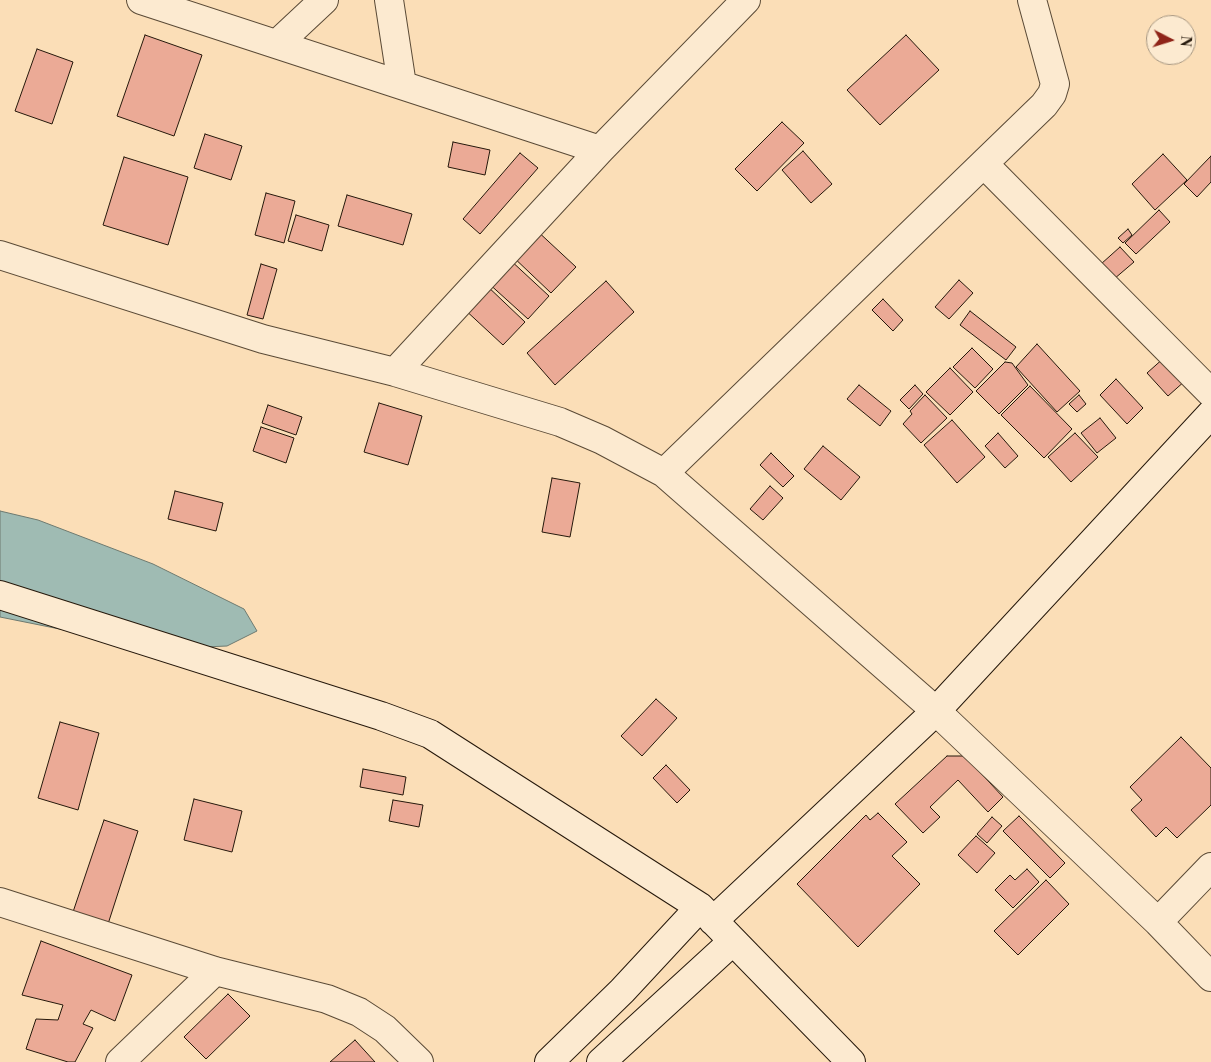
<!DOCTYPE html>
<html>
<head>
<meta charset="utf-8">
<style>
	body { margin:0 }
	#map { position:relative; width:1211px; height:1062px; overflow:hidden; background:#fbdeb7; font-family:"Libre Bodoni",serif }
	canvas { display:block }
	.north { position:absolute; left:1146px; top:15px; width:50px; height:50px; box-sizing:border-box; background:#fcead0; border:1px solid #a69681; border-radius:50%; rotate:95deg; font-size:14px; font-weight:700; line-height:20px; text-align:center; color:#25180b }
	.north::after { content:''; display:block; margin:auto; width:18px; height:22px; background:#8f2418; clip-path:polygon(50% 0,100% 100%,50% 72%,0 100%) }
</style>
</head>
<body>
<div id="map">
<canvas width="1211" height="1062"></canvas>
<div class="north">N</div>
</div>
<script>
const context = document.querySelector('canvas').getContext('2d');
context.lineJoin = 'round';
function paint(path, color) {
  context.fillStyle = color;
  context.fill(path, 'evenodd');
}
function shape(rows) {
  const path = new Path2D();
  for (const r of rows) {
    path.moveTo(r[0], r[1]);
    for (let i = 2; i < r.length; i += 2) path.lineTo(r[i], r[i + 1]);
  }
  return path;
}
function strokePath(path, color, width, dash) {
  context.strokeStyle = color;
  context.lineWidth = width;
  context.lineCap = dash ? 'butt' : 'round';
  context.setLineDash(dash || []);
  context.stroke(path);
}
const water = shape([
	[0,511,38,520,153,564,244,609,257,631,227,646,159,649,0,617,0,511]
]);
paint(water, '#9fbbb3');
strokePath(water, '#6e7a70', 1);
const building = shape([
	[145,35,202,55,174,136,117,116,145,35],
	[906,35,939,70,880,125,847,90,906,35],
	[37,49,73,62,52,124,15,111,37,49],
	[782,122,804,143,757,191,735,169,782,122],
	[205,134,242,146,231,180,194,168,205,134],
	[453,142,490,150,485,175,448,167,453,142],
	[803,151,832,184,811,203,782,170,803,151],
	[520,153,538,168,480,234,463,219,520,153],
	[1163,154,1187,180,1155,210,1132,184,1163,154],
	[1211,156,1211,182,1197,197,1184,184,1211,156],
	[124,157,188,177,168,245,103,225,124,157],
	[266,193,295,201,284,243,255,235,266,193],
	[347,195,412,214,403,245,338,226,347,195],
	[1159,210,1170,222,1136,254,1125,243,1159,210],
	[296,215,329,225,322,251,288,241,296,215],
	[534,228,576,267,551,293,510,254,534,228],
	[1128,229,1132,235,1123,243,1118,238,1128,229],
	[1120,247,1134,262,1114,279,1101,264,1120,247],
	[508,258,549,296,528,319,486,281,508,258],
	[261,264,277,269,263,319,247,315,261,264],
	[959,280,973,293,949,319,935,307,959,280],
	[606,281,634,312,555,385,527,353,606,281],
	[484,283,525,322,503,345,462,307,484,283],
	[883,299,903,320,893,331,872,310,883,299],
	[970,311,1016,347,1006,360,960,325,970,311],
	[1037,344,1080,391,1057,412,1016,367,1037,344],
	[972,348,993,369,975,388,953,367,972,348],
	[1165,357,1186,380,1168,396,1147,373,1165,357],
	[1005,362,1012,363,1028,385,999,414,976,391,1005,362],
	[950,368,973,392,950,415,926,392,950,368],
	[1116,379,1143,408,1127,424,1100,395,1116,379],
	[859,385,891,411,880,426,847,399,859,385],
	[915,385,923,394,909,409,900,400,915,385],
	[1030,386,1072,429,1044,458,1001,415,1030,386],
	[925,395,947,418,921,443,903,424,912,414,910,411,925,395],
	[1079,395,1086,404,1077,412,1069,404,1079,395],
	[379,403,422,416,408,465,364,452,379,403],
	[268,405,302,417,296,435,262,423,268,405],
	[1100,418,1116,438,1097,453,1081,433,1100,418],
	[952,420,985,457,957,483,924,445,952,420],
	[261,427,294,438,286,463,253,451,261,427],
	[998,433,1018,456,1005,468,985,446,998,433],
	[1075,433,1098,457,1071,482,1048,457,1075,433],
	[823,446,860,477,841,500,804,469,823,446],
	[771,453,794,476,783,487,760,465,771,453],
	[552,478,580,483,570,537,542,532,552,478],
	[770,486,783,498,763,520,750,509,770,486],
	[175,491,223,503,216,531,168,519,175,491],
	[656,699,677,718,642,756,621,736,656,699],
	[60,722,99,733,78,810,38,798,60,722],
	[1181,737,1211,768,1211,805,1177,838,1166,827,1156,837,1131,810,1142,800,1130,787,1181,737],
	[947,756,965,756,1003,797,988,812,958,780,930,807,940,817,923,833,895,804,947,756],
	[666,765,690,790,677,803,653,778,666,765],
	[363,769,406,777,403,795,360,787,363,769],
	[194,799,242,811,232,852,184,840,194,799],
	[393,800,423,805,419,827,389,821,393,800],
	[878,813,907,842,892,856,920,884,858,947,797,884,866,815,870,820,878,813],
	[1019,816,1065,863,1050,878,1003,831,1019,816],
	[992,817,1002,826,987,843,977,834,992,817],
	[104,820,138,831,108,924,73,912,104,820],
	[976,836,995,853,977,873,958,855,976,836],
	[1027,869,1039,882,1013,908,995,890,1010,875,1015,880,1027,869],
	[1046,880,1069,904,1018,955,994,931,1046,880],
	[41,941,132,975,115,1021,91,1010,83,1024,93,1028,75,1062,68,1062,26,1049,36,1019,58,1020,63,1005,22,995,41,941],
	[228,994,250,1016,206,1059,184,1037,228,994],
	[355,1040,375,1062,330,1062,355,1040]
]);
paint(building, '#ebaa96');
strokePath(building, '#25180b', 1);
const street = shape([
	[141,0,600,150],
	[389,0,402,85],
	[277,44,324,0],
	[984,164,1211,393],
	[0,255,263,339,395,372,560,422,602,440,664,473,936,711,1158,922,1211,977],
	[395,372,600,150,746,0],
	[664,473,1044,105,1052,94,1055,84,1032,0],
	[0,902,215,971,327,999,359,1012,385,1029,419,1062],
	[1158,922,1211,867],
	[120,1062,215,971]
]);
const secondary = shape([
	[0,595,381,716,430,734,700,907,851,1062],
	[713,921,936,711,1211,414],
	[549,1062,622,991,700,907],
	[601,1062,732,942]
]);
strokePath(street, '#5a4a36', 30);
strokePath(secondary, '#25180b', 30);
strokePath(street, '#fcead0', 28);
strokePath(secondary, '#fcead0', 28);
</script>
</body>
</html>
